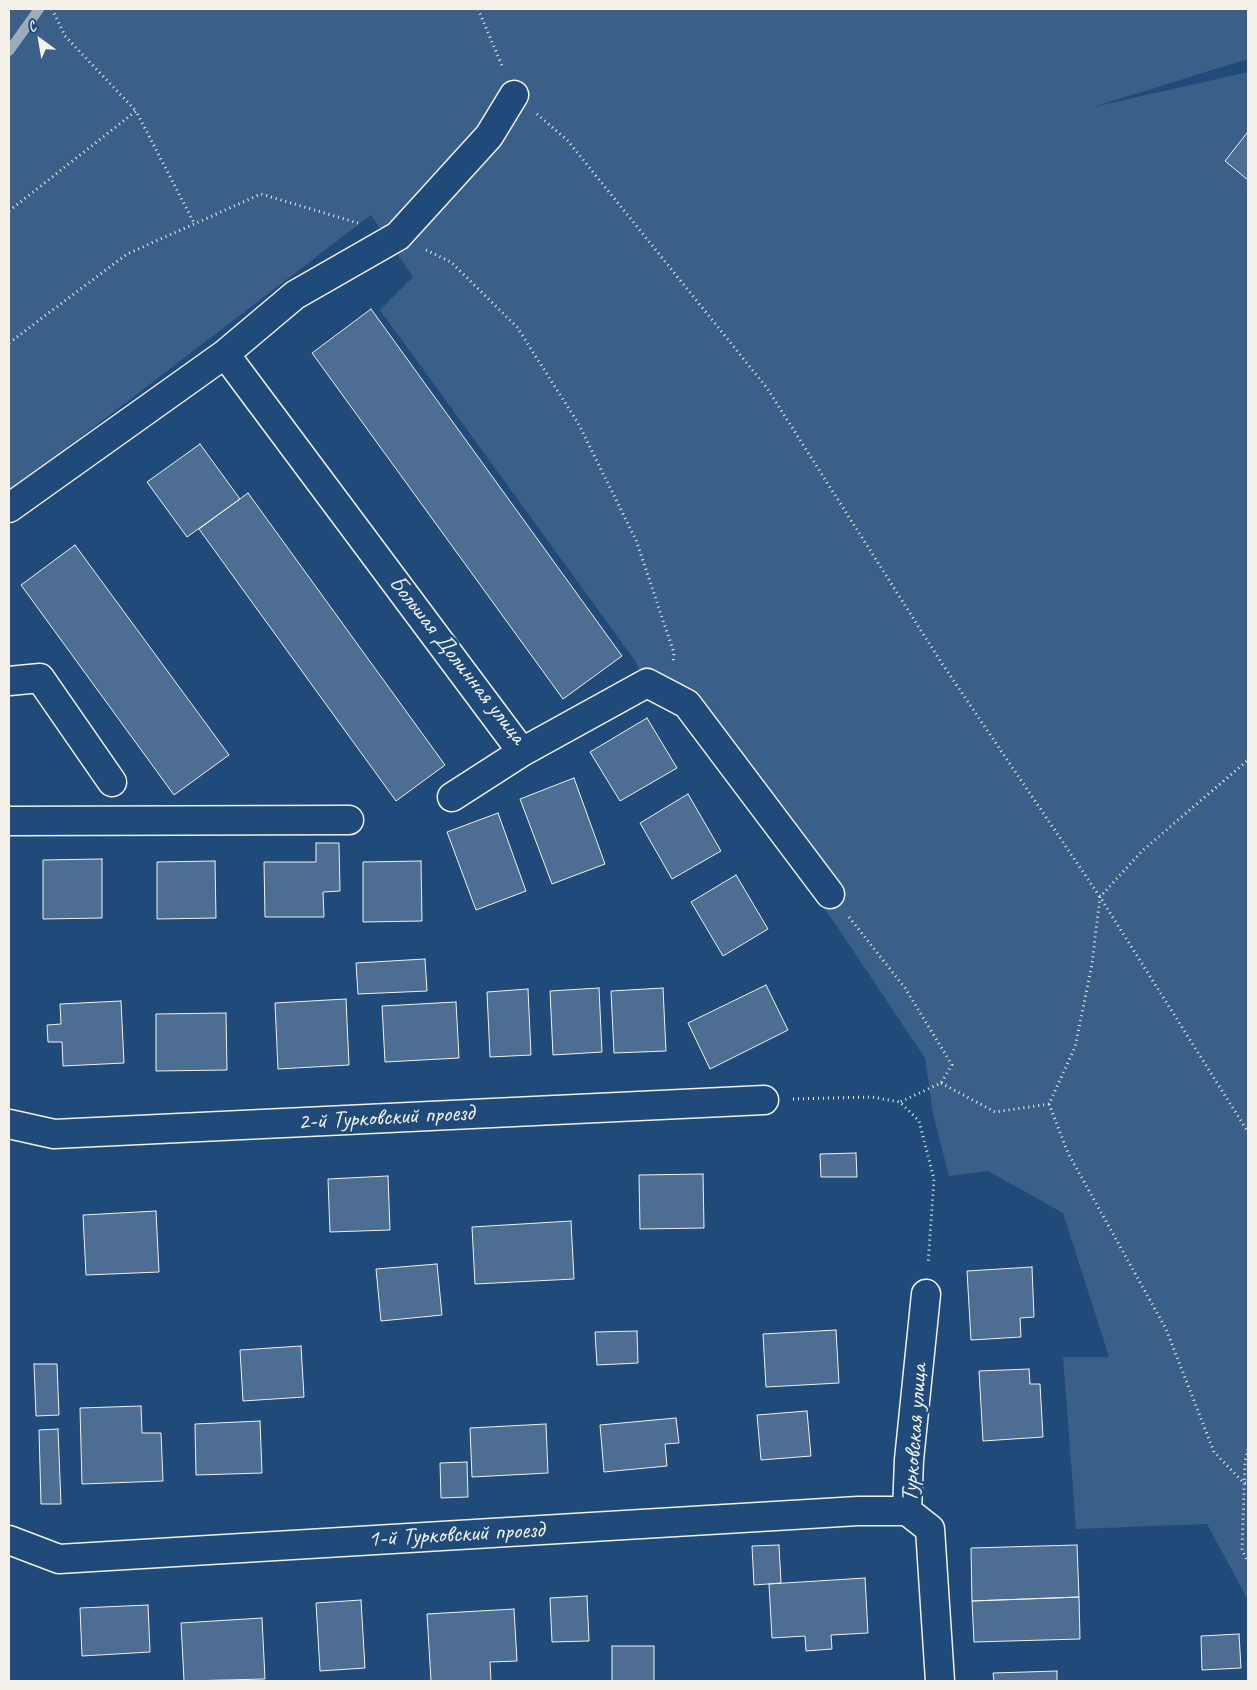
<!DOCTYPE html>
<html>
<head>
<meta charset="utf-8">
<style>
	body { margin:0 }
	#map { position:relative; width:1257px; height:1690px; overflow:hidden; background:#1f4a7a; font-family:Caveat,sans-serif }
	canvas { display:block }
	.frame { position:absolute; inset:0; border:10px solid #f4f1e8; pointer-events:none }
	.north { position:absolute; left:15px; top:15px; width:50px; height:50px; -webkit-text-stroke:4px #1f4a7a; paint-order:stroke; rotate:328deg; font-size:14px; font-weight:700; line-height:20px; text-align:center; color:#f4f1e8 }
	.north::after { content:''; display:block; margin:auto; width:18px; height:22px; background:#f4f1e8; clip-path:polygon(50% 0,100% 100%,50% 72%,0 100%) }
</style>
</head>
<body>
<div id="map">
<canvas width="1257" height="1690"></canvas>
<div class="frame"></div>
<div class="north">С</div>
</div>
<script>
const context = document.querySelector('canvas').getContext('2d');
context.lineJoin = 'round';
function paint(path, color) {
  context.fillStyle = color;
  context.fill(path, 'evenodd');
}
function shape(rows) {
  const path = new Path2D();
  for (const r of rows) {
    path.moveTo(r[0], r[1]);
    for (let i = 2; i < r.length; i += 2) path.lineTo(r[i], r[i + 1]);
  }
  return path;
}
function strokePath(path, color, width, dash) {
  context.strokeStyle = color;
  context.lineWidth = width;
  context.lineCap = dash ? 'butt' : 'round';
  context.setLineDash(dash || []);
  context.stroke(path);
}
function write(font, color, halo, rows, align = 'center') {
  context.font = font + ' Caveat,sans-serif';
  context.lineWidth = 5;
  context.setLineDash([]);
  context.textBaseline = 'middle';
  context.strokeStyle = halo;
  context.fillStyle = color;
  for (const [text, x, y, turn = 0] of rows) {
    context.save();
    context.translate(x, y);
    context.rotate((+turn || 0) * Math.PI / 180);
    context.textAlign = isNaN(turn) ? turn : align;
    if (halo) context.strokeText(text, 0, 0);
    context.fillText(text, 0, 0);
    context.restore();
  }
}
paint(shape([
	[9,9,1248,9,1248,59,1093,107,1248,72,1248,1600,1207,1524,1076,1529,1063,1357,1109,1357,1063,1213,988,1171,949,1176,933,1114,925,1058,836,925,681,718,649,700,636,662,380,310,413,277,371,215,9,492]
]), '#3a5f88');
strokePath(shape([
	[9,51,39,9]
]), '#9cacbb', 10);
const building = shape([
	[1247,133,1248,134,1248,180,1225,161,1247,133],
	[371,309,622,656,563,699,312,353,371,309],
	[200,444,240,499,187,537,147,482,200,444],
	[248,493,445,765,396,801,199,529,248,493],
	[75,545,229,755,174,795,21,585,75,545],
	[647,718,677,768,620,801,590,752,647,718],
	[574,778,605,864,552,884,520,799,574,778],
	[688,794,721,851,672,879,640,823,688,794],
	[498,813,526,891,476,910,447,832,498,813],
	[316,843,339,843,340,891,323,892,324,917,265,917,264,862,316,862,316,843],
	[102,859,102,918,43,919,43,860,102,859],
	[215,861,216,918,157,919,157,862,215,861],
	[421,861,422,921,363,922,363,862,421,861],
	[736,875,768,929,723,956,691,902,736,875],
	[425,959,427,991,358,994,356,963,425,959],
	[766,985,788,1030,710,1069,688,1023,766,985],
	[599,988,602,1052,553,1055,550,991,599,988],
	[663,988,666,1051,614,1053,611,991,663,988],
	[528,989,531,1055,490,1057,487,992,528,989],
	[346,999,349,1065,278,1069,275,1003,346,999],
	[121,1001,124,1063,63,1066,62,1042,48,1042,47,1025,61,1024,60,1004,121,1001],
	[456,1002,459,1058,385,1062,382,1006,456,1002],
	[226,1013,227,1070,156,1071,156,1014,226,1013],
	[856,1153,857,1177,821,1177,820,1154,856,1153],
	[703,1174,704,1228,640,1229,639,1175,703,1174],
	[388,1176,390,1230,330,1232,328,1179,388,1176],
	[156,1211,159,1272,86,1275,83,1215,156,1211],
	[571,1221,574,1279,475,1284,472,1227,571,1221],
	[437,1264,442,1315,381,1321,376,1269,437,1264],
	[1032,1267,1034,1317,1020,1318,1021,1337,971,1340,967,1271,1032,1267],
	[836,1330,839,1383,766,1387,763,1334,836,1330],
	[637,1331,638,1363,597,1365,595,1332,637,1331],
	[301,1346,304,1397,243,1401,240,1350,301,1346],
	[34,1364,57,1364,59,1415,36,1416,34,1364],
	[1029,1369,1030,1384,1040,1384,1043,1437,983,1441,979,1371,1029,1369],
	[141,1406,142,1433,161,1433,163,1481,82,1484,80,1408,141,1406],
	[807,1411,811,1456,761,1460,757,1415,807,1411],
	[676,1418,679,1443,665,1444,667,1466,604,1472,600,1425,676,1418],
	[260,1421,262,1473,196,1475,195,1424,260,1421],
	[546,1424,548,1473,472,1477,470,1428,546,1424],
	[58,1429,61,1504,41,1504,39,1430,58,1429],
	[467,1462,468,1497,441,1498,440,1463,467,1462],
	[779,1545,781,1583,754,1585,752,1546,779,1545],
	[1077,1545,1079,1597,972,1601,971,1548,1077,1545],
	[865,1578,868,1633,831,1635,832,1649,806,1651,805,1636,772,1638,769,1584,865,1578],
	[587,1596,589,1641,552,1642,550,1598,587,1596],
	[1079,1597,1080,1639,974,1642,972,1601,1079,1597],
	[361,1600,365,1668,320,1671,316,1603,361,1600],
	[148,1605,150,1652,82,1656,80,1608,148,1605],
	[514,1609,517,1661,490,1662,491,1681,431,1681,427,1614,514,1609],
	[262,1618,265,1679,184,1681,181,1623,262,1618],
	[1239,1634,1241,1668,1202,1670,1201,1636,1239,1634],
	[612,1646,654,1646,654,1681,612,1681,612,1646],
	[1057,1671,1057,1681,994,1681,993,1673,1057,1671]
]);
paint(building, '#4d6e92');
strokePath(building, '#f4f1e8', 1);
const minor = shape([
	[225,354,522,752],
	[9,508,225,354,295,295,398,236,489,136,514,95],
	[9,681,40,678,112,782],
	[452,797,522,752,647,683,687,704,830,894],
	[9,821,349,820],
	[9,1124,54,1134,764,1100],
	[907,1511,909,1460,926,1294],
	[907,1511,930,1529,940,1681],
	[9,1540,59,1559,858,1511,907,1511]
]);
strokePath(minor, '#f4f1e8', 31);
strokePath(shape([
	[52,9,65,36,136,111],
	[478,9,503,68],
	[537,114,568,141,767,388,941,662,1100,897,1248,1132],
	[9,211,136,111,194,223],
	[426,250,451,262,517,327,578,423,636,540,674,653,673,663],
	[9,343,127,254,261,194,358,223],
	[849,917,905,988,952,1065,941,1083,900,1102],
	[941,1083,995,1112,1049,1104,1075,1047,1092,964,1100,897,1142,851,1248,760],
	[793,1099,872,1097,900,1102,919,1121,934,1179,928,1264],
	[1049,1104,1068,1153,1166,1329,1214,1452,1244,1483,1248,1483],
	[1248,1449,1245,1463,1242,1550,1248,1562]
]), '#f4f1e8', 3, [1, 4]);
strokePath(minor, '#1f4a7a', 28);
write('24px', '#f4f1e8', '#1f4a7a', [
	["Большая Долинная улица",457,660,52],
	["2-й Турковский проезд",386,1118,-3],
	["Турковская улица",915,1433,-86],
	["1-й Турковский проезд",456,1535,-3]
]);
</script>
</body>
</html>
